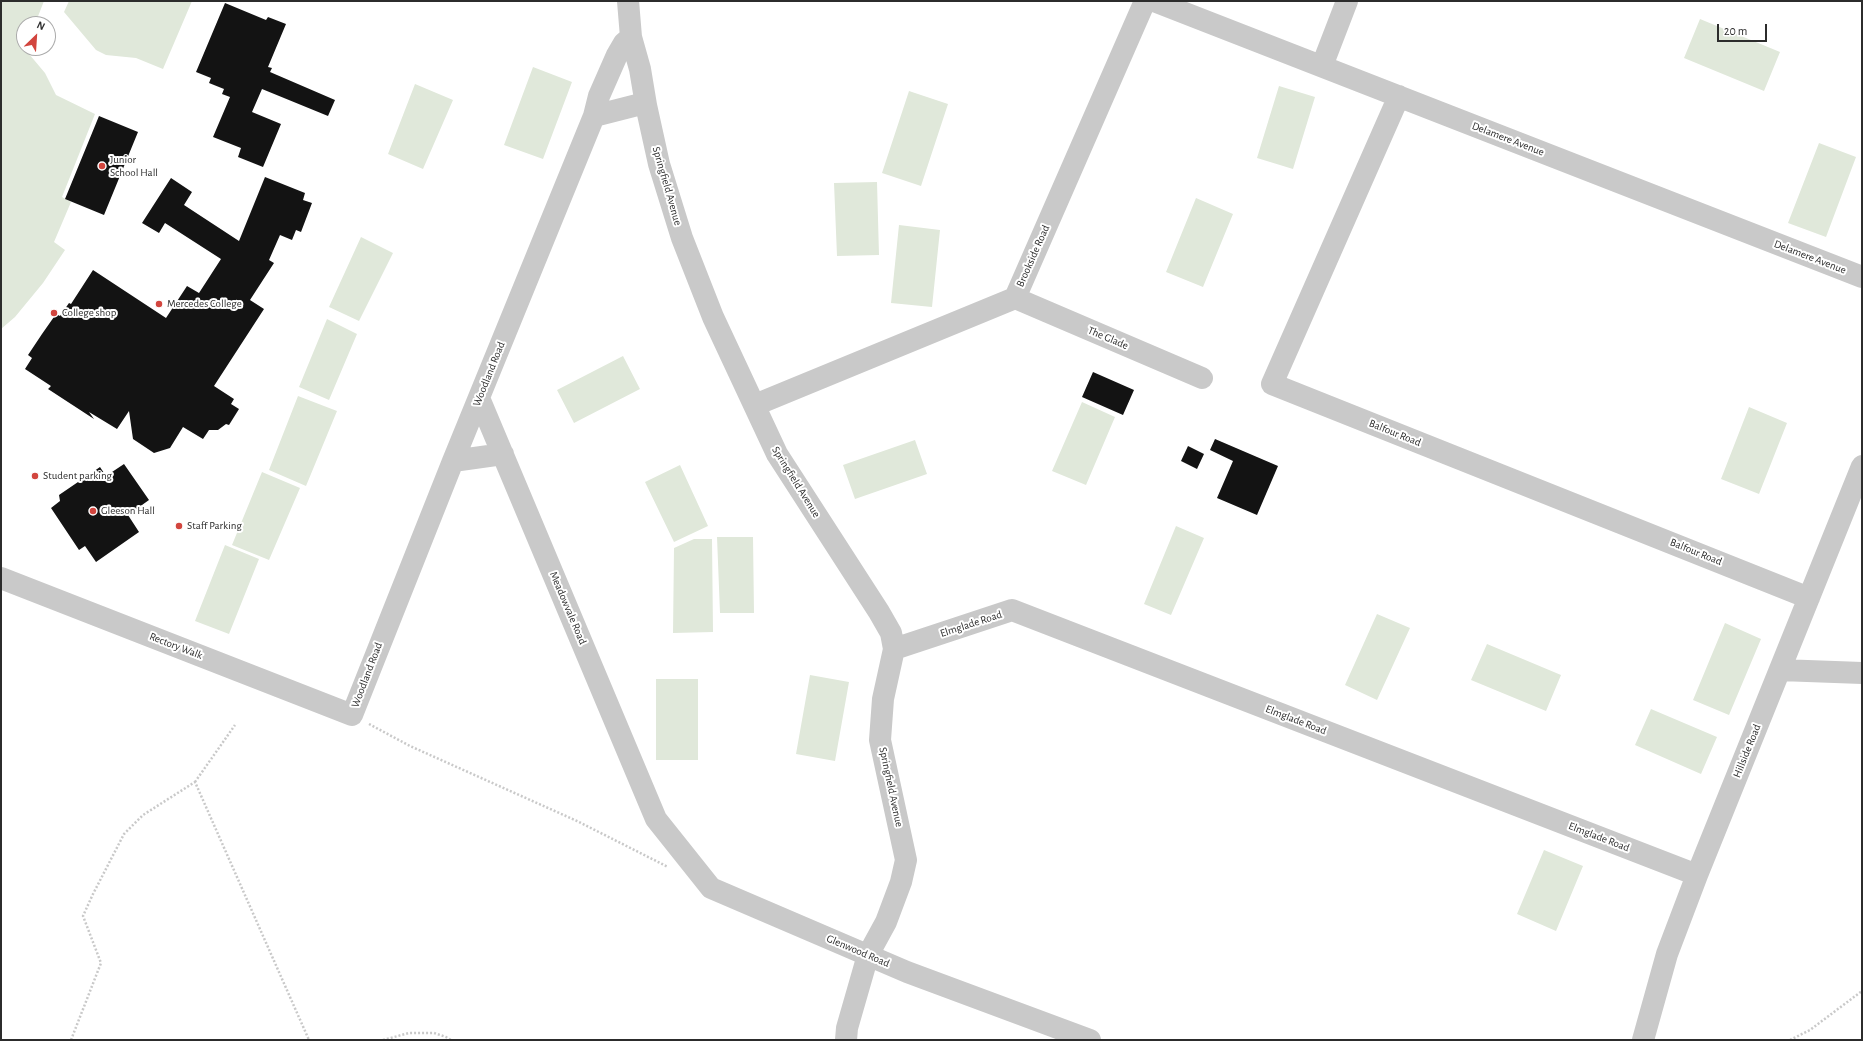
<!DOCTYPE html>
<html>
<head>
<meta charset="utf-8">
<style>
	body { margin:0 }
	#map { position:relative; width:1863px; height:1041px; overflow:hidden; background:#fff; font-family:"Alegreya Sans",sans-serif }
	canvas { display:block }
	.frame { position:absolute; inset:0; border:2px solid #2c2c2c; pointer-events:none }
	.north { position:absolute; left:16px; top:16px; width:40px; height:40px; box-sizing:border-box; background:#fff; border:1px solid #ababab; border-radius:50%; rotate:25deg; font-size:11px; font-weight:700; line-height:16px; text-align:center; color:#2c2c2c }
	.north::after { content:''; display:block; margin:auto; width:14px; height:18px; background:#d2453e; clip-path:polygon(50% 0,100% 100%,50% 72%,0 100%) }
	.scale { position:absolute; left:1717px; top:24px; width:50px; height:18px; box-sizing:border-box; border:2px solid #2c2c2c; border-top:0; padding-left:5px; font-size:12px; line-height:14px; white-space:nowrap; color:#2c2c2c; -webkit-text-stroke:3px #fff; paint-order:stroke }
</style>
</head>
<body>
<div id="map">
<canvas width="1863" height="1041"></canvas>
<div class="frame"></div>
<div class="north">N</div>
<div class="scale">20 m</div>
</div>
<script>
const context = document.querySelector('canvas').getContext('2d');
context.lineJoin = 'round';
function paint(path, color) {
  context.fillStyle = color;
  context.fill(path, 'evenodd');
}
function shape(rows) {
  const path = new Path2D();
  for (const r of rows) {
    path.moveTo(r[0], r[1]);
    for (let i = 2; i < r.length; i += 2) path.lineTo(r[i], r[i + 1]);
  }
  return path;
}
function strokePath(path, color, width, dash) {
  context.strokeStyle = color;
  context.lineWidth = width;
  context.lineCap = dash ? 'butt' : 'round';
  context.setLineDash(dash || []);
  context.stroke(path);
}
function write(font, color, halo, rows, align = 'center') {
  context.font = font + ' "Alegreya Sans",sans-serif';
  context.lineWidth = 4;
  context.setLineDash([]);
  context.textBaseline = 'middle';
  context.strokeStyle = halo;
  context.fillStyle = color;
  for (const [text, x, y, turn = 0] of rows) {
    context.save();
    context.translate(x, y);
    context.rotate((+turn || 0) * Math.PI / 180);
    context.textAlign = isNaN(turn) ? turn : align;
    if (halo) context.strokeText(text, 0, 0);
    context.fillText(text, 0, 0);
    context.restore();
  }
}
paint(shape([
	[1,1,44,1,35,24,24,24,24,48,45,73,56,95,95,114,62,197,71,202,54,242,65,250,43,283,15,317,1,329],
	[69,1,192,1,163,69,136,58,106,55,96,50,64,12],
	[1700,19,1780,52,1764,91,1684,58],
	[533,67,572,82,543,159,504,145],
	[415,84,453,100,423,169,388,154],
	[1279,86,1315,97,1293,169,1257,158],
	[909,91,948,104,921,186,882,173],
	[1819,143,1856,157,1826,237,1788,223],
	[877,182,879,255,837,256,834,183],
	[1196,198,1233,214,1203,287,1166,272],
	[899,225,940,230,932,307,891,303],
	[361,237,393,253,359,321,329,307],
	[327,319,357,334,329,400,299,387],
	[623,356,640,389,574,423,557,390],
	[298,396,337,411,306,486,269,470],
	[1082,402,1115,417,1086,485,1052,471],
	[1749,407,1787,423,1759,494,1721,479],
	[915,440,927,474,855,499,843,465],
	[680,465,708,526,674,542,645,482],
	[262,472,300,488,269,560,232,545],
	[1176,526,1204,538,1171,615,1144,604],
	[717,537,753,537,754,613,720,613],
	[694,539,712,539,713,632,673,633,674,548],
	[225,545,259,559,229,634,195,621],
	[1377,614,1410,628,1377,700,1345,685],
	[1725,623,1761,639,1729,715,1693,700],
	[1487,644,1561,675,1546,711,1471,680],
	[810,675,849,682,835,761,796,754],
	[656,679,698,679,698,760,656,760],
	[1651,709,1717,737,1701,774,1635,745],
	[1544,850,1583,866,1556,931,1517,914]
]), '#e0e8da');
paint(shape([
	[225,3,266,20,268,17,286,24,268,67,272,68,270,72,335,100,328,116,262,89,252,112,281,124,263,167,238,157,241,148,213,137,230,97,222,94,224,89,209,83,211,78,196,72],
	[99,116,138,132,104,215,65,199],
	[265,177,305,193,303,200,312,203,301,232,296,230,292,240,280,235,269,260,274,263,250,300,264,309,214,386,234,399,231,404,239,409,229,425,226,424,218,430,209,430,203,439,183,427,170,448,154,453,133,439,129,411,117,429,89,412,94,419,48,389,51,386,25,369,32,358,28,355,42,334,56,314,60,316,69,303,71,304,93,270,166,318,187,286,199,293,221,259,165,223,159,233,142,223,171,178,192,192,184,205,239,241],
	[1093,372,1134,390,1123,415,1082,397],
	[1215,439,1278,466,1257,515,1217,498,1233,461,1210,450],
	[1188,446,1204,454,1197,469,1181,461],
	[124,464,149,500,128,515,139,532,96,562,85,546,79,550,51,508,60,501,59,495,100,467,106,476]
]), '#131313');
strokePath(shape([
	[369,724,410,746,577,821,668,867],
	[195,782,235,725],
	[71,1040,101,963,83,916,93,894,124,834,143,815,195,782,309,1040],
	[383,1040,409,1033,434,1033,446,1037,451,1040],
	[1790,1040,1810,1030,1862,991]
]), '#c9c9c9', 2.5, [2, 2]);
strokePath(shape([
	[628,1,631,37,640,69,646,105,659,164,682,238,713,317,777,454,879,612,891,633,894,649,883,699,880,740,906,860,901,882,886,922,868,955,847,1028,846,1040],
	[1154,1,1862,277],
	[1322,66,1347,1],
	[1399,96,1272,384,1809,598],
	[594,116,645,103],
	[1015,298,1202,378],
	[479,398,656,819,711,888,907,972,1090,1040],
	[755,405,1015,298,1145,1],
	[453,461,503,454],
	[1,578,352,715,453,461,594,116,599,96,617,55,624,43,631,37],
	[894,649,1012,610,1697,875],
	[1780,670,1862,673],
	[1643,1040,1667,954,1697,875,1862,466]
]), '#c9c9c9', 22);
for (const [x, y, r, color] of [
	[102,166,4,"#d2453e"],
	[159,304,4,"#d2453e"],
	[54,313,4,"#d2453e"],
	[35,476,4,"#d2453e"],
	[93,511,4,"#d2453e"],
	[179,526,4,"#d2453e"]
]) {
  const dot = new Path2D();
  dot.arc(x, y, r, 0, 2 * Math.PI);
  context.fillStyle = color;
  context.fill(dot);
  strokePath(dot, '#fff', 1.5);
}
write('11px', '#2c2c2c', '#fff', [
	["Delamere Avenue",1508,139,21],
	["Springfield Avenue",667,186,74],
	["Brookside Road",1033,256,-66],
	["Delamere Avenue",1810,257,21],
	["The Glade",1108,338,23],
	["Woodland Road",489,374,-68],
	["Balfour Road",1395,433,22],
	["Springfield Avenue",796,482,58],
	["Balfour Road",1696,552,22],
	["Meadowvale Road",568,608,67],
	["Elmglade Road",971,624,-18],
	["Rectory Walk",176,646,21],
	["Woodland Road",367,675,-69],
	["Elmglade Road",1296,720,21],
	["Hillside Road",1747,751,-68],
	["Springfield Avenue",891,787,78],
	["Elmglade Road",1599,837,21],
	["Glenwood Road",858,951,23]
]);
write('11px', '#2c2c2c', '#fff', [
	["Junior",110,160],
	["School Hall",110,173],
	["Mercedes College",167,304],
	["College shop",62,313],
	["Student parking",43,476],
	["Gleeson Hall",101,511],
	["Staff Parking",187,526]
], 'left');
</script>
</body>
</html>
